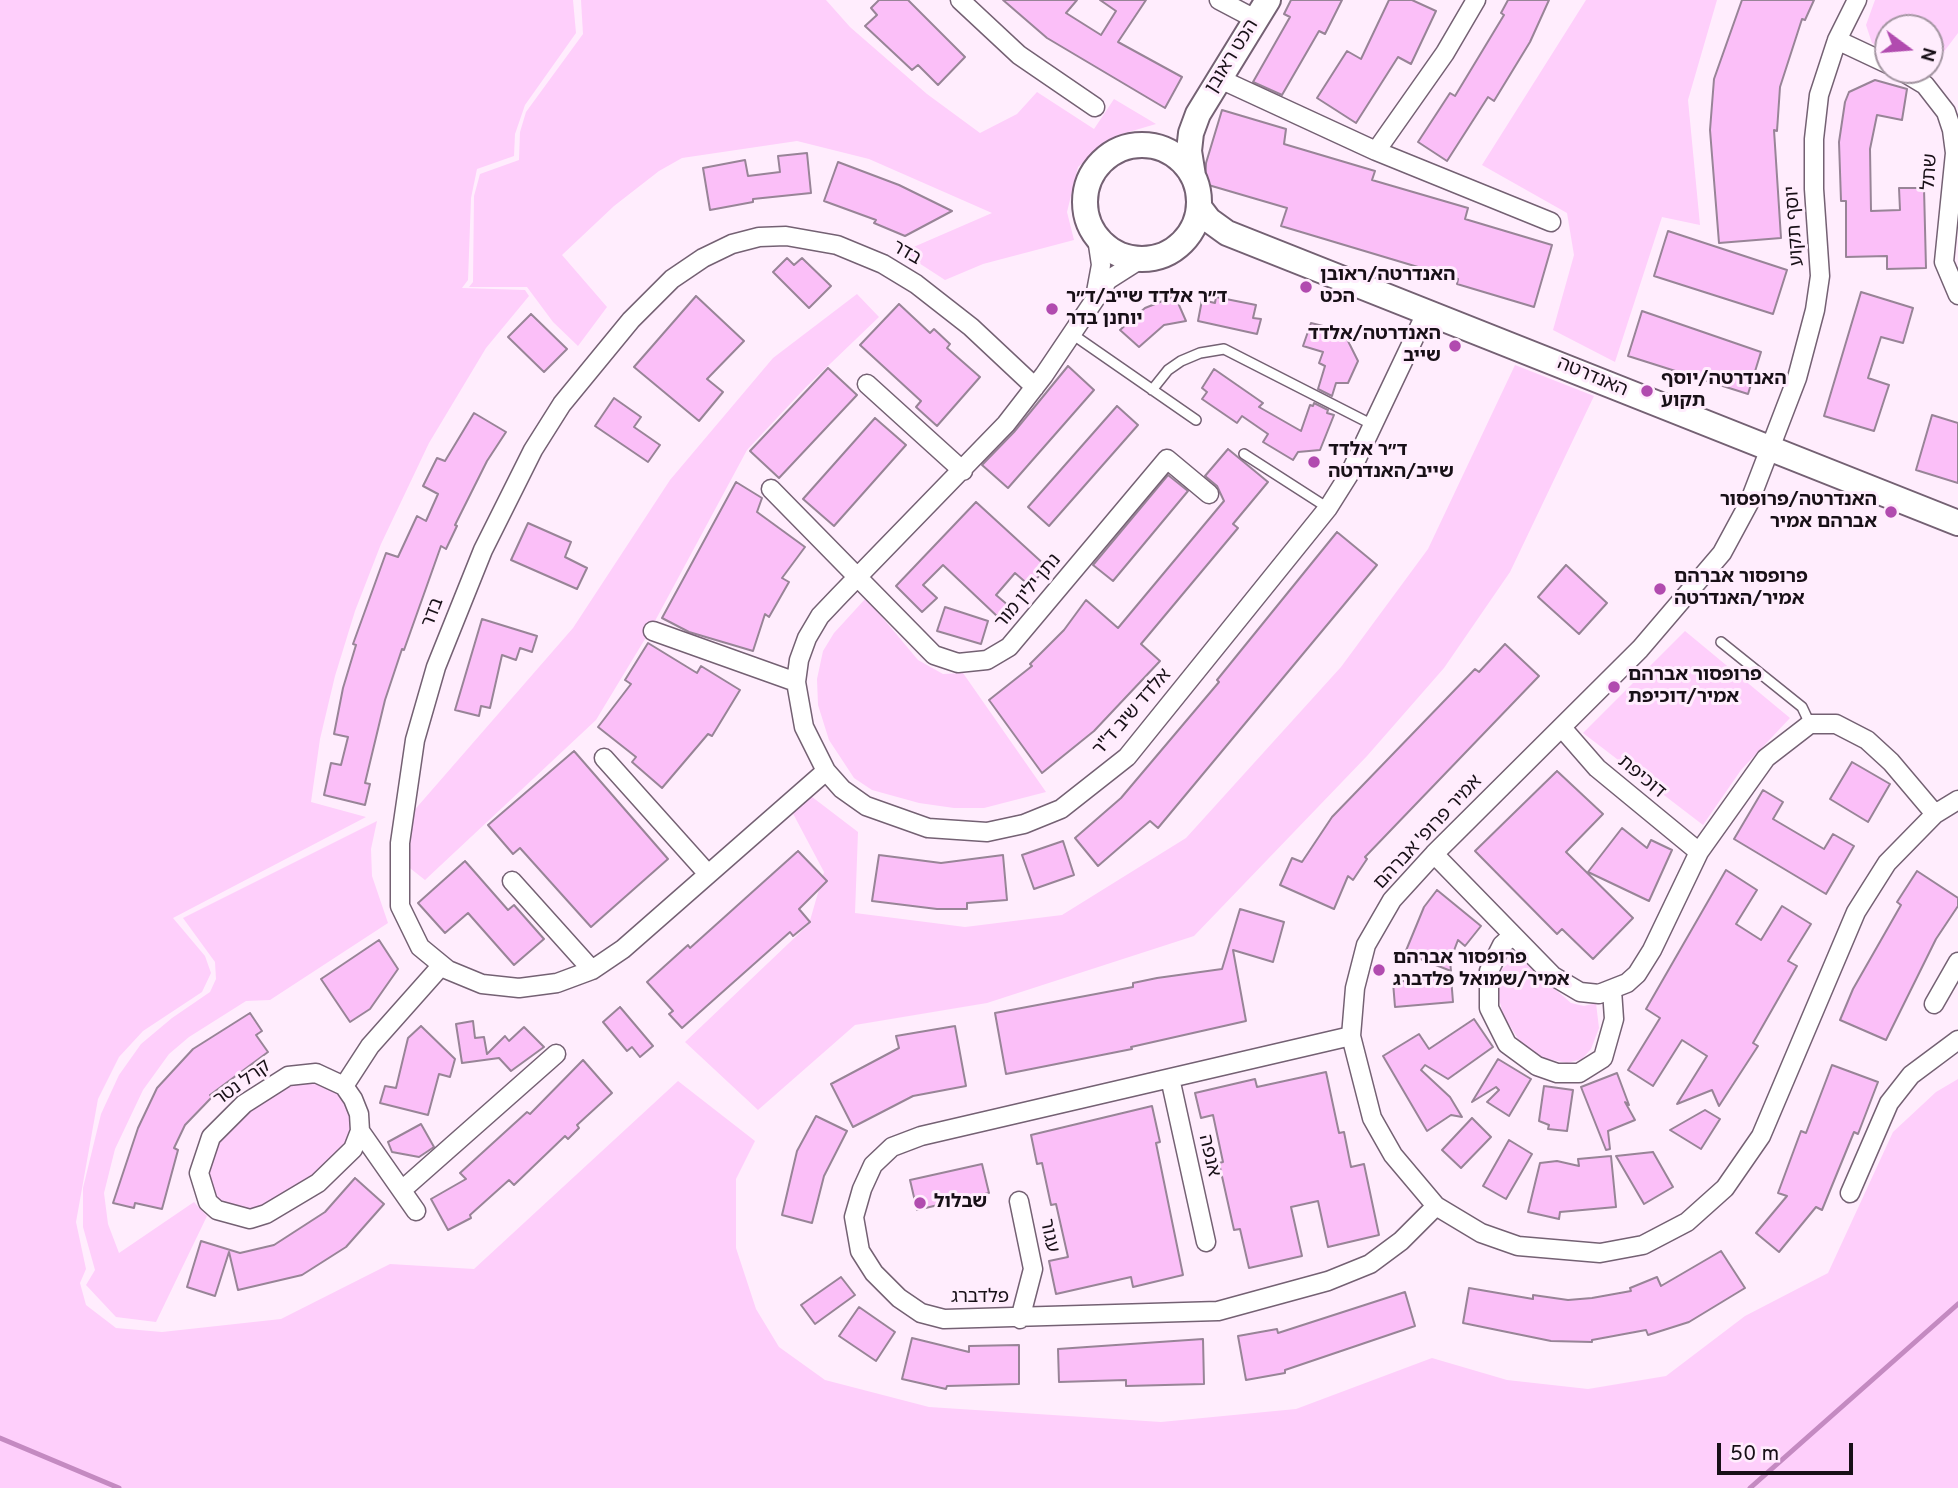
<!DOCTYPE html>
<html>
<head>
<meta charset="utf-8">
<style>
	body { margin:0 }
	#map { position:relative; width:1958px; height:1488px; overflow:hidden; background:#ffedfd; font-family:Overpass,sans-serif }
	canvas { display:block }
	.north { position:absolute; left:1874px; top:14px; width:70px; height:70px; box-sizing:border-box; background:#ffedfd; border:2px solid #a395a1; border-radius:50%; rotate:106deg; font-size:19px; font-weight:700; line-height:28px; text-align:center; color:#181017 }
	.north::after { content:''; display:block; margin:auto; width:24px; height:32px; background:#b14baf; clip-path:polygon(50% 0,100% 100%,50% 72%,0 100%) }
	.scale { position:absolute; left:1717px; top:1443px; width:136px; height:32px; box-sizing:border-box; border:4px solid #181017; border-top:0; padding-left:9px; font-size:21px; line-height:24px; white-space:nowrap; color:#181017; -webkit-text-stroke:5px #ffedfd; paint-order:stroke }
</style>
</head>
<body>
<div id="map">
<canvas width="1958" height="1488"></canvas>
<div class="north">N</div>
<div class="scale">50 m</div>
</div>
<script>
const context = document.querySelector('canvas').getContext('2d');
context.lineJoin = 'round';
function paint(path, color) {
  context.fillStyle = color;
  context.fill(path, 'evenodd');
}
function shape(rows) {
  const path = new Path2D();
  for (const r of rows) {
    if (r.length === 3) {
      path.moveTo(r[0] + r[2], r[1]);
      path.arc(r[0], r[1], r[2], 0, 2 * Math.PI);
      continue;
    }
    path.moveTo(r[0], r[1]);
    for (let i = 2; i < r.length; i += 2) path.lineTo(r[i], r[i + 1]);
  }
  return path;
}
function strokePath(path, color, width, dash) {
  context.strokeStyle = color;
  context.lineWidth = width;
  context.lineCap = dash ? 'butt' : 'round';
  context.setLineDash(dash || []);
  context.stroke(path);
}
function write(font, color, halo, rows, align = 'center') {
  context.font = font + ' Overpass,"Noto Sans Hebrew",sans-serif';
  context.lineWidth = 6;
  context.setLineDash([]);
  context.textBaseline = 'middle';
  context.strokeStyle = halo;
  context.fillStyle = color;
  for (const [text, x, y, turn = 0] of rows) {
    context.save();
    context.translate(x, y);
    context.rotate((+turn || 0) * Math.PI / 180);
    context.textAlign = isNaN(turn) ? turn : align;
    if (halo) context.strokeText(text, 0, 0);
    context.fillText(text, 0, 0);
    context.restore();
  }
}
paint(shape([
	[0,0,573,0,576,33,525,105,515,134,514,156,477,169,471,198,468,280,462,288,525,290,529,296,486,348,429,443,381,544,355,611,335,676,320,739,311,802,366,817,173,918,205,956,211,973,202,992,143,1031,119,1057,98,1099,76,1222,86,1269,80,1283,86,1305,116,1328,162,1332,281,1319,390,1264,474,1269,678,1081,755,1141,736,1179,736,1248,756,1309,779,1347,825,1380,929,1407,1161,1422,1296,1409,1432,1358,1507,1380,1588,1389,1666,1376,1745,1316,1828,1273,1893,1132,1936,1092,1958,1079,1958,1488,0,1488],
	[581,0,826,0,850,27,927,94,980,133,1017,114,1037,92,1094,129,1114,99,1156,124,1115,136,1078,167,1067,212,1074,240,983,264,945,280,902,252,992,213,869,159,797,141,682,158,659,171,614,206,562,255,607,307,578,346,553,322,527,287,469,287,473,282,474,196,480,174,519,160,520,132,526,112,583,34],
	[1586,0,1717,0,1688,100,1700,225,1662,217,1615,362,1553,330,1574,255,1567,213,1482,165],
	[1875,0,1958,0,1958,33,1931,69,1930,28,1888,28,1888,52,1872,43,1866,25],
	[857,294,879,317,806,387,747,450,648,634,596,720,425,880,406,865,411,814,573,628,670,480,773,358],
	[1515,365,1594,396,1510,572,1444,668,1367,756,1194,936,987,1003,855,1025,758,1110,685,1042,809,924,824,872,789,806,803,790,858,832,855,913,965,927,1062,915,1186,838,1341,667,1428,549],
	[866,598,918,660,943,674,963,673,1046,792,984,808,954,808,919,803,872,790,854,778,829,740,818,705,817,679,823,651,834,633],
	[1685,631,1790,718,1741,770,1703,825,1583,733],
	[377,821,371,849,372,876,388,923,270,1000,246,1001,189,1037,169,1054,143,1090,115,1149,104,1193,108,1224,119,1253,194,1202,207,1216,156,1322,116,1317,86,1285,95,1270,83,1227,83,1188,101,1114,119,1075,141,1044,172,1018,210,992,216,979,215,962,183,918],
	[1517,956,1571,1003,1584,1006,1596,1003,1599,1028,1591,1049,1582,1059,1567,1063,1543,1058,1522,1045,1503,1015,1497,990,1502,969],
	[315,1080,339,1091,347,1103,352,1116,353,1130,346,1146,313,1177,263,1207,249,1211,221,1204,214,1197,206,1173,217,1141,248,1109,291,1083]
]), '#fecffb');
strokePath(shape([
	[0,1438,119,1488],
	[1750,1488,1958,1304]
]), '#c48ac1', 5);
const building = shape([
	[879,0,908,0,965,57,938,85,918,65,912,70,865,26,877,15,871,8,879,0],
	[1003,0,1077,0,1066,13,1101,35,1116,11,1100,0,1146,0,1118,42,1182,77,1165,108,1047,38,1003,0],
	[1291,0,1342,0,1325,34,1319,31,1282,95,1253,82,1290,17,1284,14,1291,0],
	[1389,0,1412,0,1436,11,1411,64,1398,57,1356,123,1317,98,1347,51,1361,59,1389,0],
	[1508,0,1549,0,1530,42,1494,101,1488,97,1447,161,1418,142,1450,93,1455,96,1504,15,1501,13,1508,0],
	[1742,0,1814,0,1805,20,1802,19,1780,87,1777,131,1774,130,1781,238,1719,243,1710,130,1714,79,1742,0],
	[1875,80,1907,89,1902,120,1877,115,1870,149,1871,211,1900,210,1899,188,1924,188,1926,268,1887,269,1887,256,1846,257,1846,201,1841,201,1839,142,1845,102,1849,92,1875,80],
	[1222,110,1286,129,1284,144,1375,171,1372,180,1468,208,1465,219,1552,245,1534,307,1457,284,1458,279,1281,226,1287,208,1205,184,1206,163,1222,110],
	[807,153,811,193,753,199,753,202,710,210,703,168,745,160,748,176,780,172,778,156,807,153],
	[838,162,899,185,952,211,905,236,874,223,876,220,824,201,838,162],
	[1668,231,1787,270,1773,314,1654,276,1668,231],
	[787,258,794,265,802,258,831,286,809,308,773,272,787,258],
	[1861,292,1913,308,1903,343,1881,337,1868,378,1889,385,1874,431,1824,416,1861,292],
	[696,296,744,341,707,379,723,392,699,421,634,367,696,296],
	[1175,296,1186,321,1164,325,1139,347,1120,330,1145,308,1175,296],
	[1216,297,1256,305,1253,318,1261,319,1257,334,1198,321,1202,300,1215,303,1216,297],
	[899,304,930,333,934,329,950,344,947,348,980,377,937,426,916,407,921,401,860,345,899,304],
	[1642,311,1761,352,1748,394,1628,356,1642,311],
	[531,314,567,349,544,372,508,337,531,314],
	[1311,323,1343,331,1358,361,1348,383,1336,383,1332,396,1318,389,1325,366,1319,363,1323,352,1303,346,1311,323],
	[1068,366,1094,390,1008,488,982,465,1014,432,1068,366],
	[828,368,857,395,779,478,750,451,828,368],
	[1214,369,1263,403,1259,407,1301,431,1310,405,1313,406,1314,403,1328,410,1327,413,1334,415,1320,450,1298,452,1293,460,1263,442,1268,434,1242,416,1237,423,1202,399,1207,392,1202,388,1214,369],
	[614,398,641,417,634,427,660,445,648,462,595,426,614,398],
	[1117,406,1138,425,1049,526,1028,507,1117,406],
	[474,413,506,432,487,461,455,525,457,526,446,549,441,546,404,650,402,649,385,700,365,783,370,784,365,805,324,795,331,763,341,765,348,737,334,734,343,688,356,645,353,644,386,553,398,557,417,516,426,521,438,494,423,486,437,458,445,461,474,413],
	[1932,415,1958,423,1958,483,1916,470,1932,415],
	[875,418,906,445,834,526,803,499,875,418],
	[1228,449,1268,482,1233,524,1238,528,1141,644,1160,661,1094,731,1042,773,989,700,1032,666,1030,664,1064,630,1086,600,1118,628,1224,501,1217,486,1205,476,1228,449],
	[1168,475,1188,491,1113,581,1093,565,1168,475],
	[736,482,762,498,757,512,805,547,782,578,789,582,769,617,765,614,753,651,689,632,662,618,736,482],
	[976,502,1047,567,1030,586,1015,573,996,595,1009,606,999,618,943,565,923,585,937,598,922,612,896,586,976,502],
	[528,523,571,542,565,557,587,568,577,589,511,560,528,523],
	[1337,532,1377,565,1158,828,1150,821,1098,866,1075,838,1121,798,1219,682,1217,680,1337,532],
	[1566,565,1607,603,1579,634,1538,597,1566,565],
	[945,607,988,621,981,644,937,631,945,607],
	[482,619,537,636,532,652,520,648,516,660,502,655,490,708,481,706,479,716,455,710,482,619],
	[648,643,697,673,701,666,740,690,712,736,708,734,662,788,632,762,636,757,598,727,631,684,625,680,648,643],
	[1505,644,1539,676,1365,857,1367,859,1353,880,1348,876,1334,909,1280,885,1292,858,1302,862,1332,817,1475,669,1479,672,1505,644],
	[574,751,668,859,591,927,520,848,513,854,488,825,574,751],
	[1852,762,1890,784,1868,822,1830,799,1852,762],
	[1557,771,1603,814,1566,852,1633,918,1593,959,1562,929,1557,934,1475,851,1557,771],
	[1763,790,1783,802,1773,819,1824,849,1833,834,1854,846,1826,894,1734,839,1763,790],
	[1622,828,1647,848,1651,840,1672,850,1649,901,1588,872,1622,828],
	[1063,841,1074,875,1034,889,1022,855,1063,841],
	[798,851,827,881,799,909,810,922,793,936,790,932,682,1028,669,1014,673,1011,647,982,688,945,690,948,798,851],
	[879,855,941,863,1003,855,1007,900,967,903,967,909,937,909,872,901,879,855],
	[465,861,508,910,514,905,544,939,514,965,468,913,445,933,418,903,465,861],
	[1726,870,1757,890,1736,924,1761,940,1782,906,1811,924,1788,961,1797,966,1753,1043,1758,1046,1719,1106,1712,1090,1677,1104,1707,1056,1682,1040,1653,1086,1628,1070,1660,1018,1646,1009,1726,870],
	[1917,871,1958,898,1958,906,1936,939,1886,1040,1840,1020,1853,989,1901,905,1897,902,1917,871],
	[1437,890,1481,926,1465,946,1458,940,1450,961,1451,971,1405,953,1424,907,1437,890],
	[1240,909,1284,922,1273,962,1233,950,1246,1021,1131,1047,1132,1049,1006,1074,995,1013,1133,987,1133,983,1157,978,1222,969,1240,909],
	[379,940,398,969,370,1009,350,1022,321,979,379,940],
	[1451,977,1453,1002,1395,1007,1393,982,1451,977],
	[620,1007,653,1046,640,1057,632,1047,627,1051,603,1022,620,1007],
	[250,1013,262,1031,256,1035,268,1052,210,1095,212,1097,185,1125,174,1148,178,1150,162,1209,135,1203,134,1208,113,1203,138,1128,157,1088,193,1049,250,1013],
	[1474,1019,1493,1047,1448,1079,1425,1065,1421,1070,1450,1097,1462,1117,1451,1115,1427,1131,1383,1056,1419,1034,1429,1049,1474,1019],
	[473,1021,475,1038,484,1037,487,1054,505,1036,509,1041,524,1027,544,1047,511,1071,499,1058,462,1063,456,1024,473,1021],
	[421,1026,455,1059,450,1077,439,1074,428,1115,380,1103,385,1086,396,1088,408,1038,421,1026],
	[955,1026,966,1086,913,1096,853,1127,831,1084,899,1048,896,1036,955,1026],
	[1498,1059,1531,1079,1509,1116,1487,1102,1499,1090,1496,1087,1472,1102,1498,1059],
	[583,1060,612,1093,577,1125,579,1128,568,1139,565,1136,514,1185,509,1180,470,1215,471,1218,448,1230,431,1199,466,1179,460,1173,527,1112,530,1114,583,1060],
	[1832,1065,1878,1082,1858,1134,1854,1132,1822,1210,1816,1207,1779,1252,1756,1233,1787,1196,1778,1193,1801,1131,1806,1133,1832,1065],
	[1326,1072,1339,1133,1344,1132,1351,1167,1364,1164,1379,1235,1328,1247,1318,1201,1291,1207,1302,1256,1249,1268,1240,1229,1234,1230,1219,1163,1223,1162,1213,1115,1201,1118,1195,1093,1255,1079,1257,1087,1326,1072],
	[1617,1073,1629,1105,1625,1102,1635,1120,1608,1131,1610,1149,1606,1150,1581,1087,1617,1073],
	[1544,1086,1573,1090,1567,1131,1548,1129,1549,1125,1539,1121,1544,1086],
	[1152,1106,1160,1142,1156,1143,1183,1275,1133,1287,1131,1277,1056,1294,1049,1261,1068,1257,1056,1204,1051,1205,1042,1163,1037,1164,1031,1135,1152,1106],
	[1705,1110,1720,1119,1701,1149,1670,1130,1705,1110],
	[816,1116,847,1131,824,1176,812,1223,782,1215,797,1151,816,1116],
	[1472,1118,1491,1137,1461,1168,1442,1150,1472,1118],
	[421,1124,434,1147,419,1157,392,1152,388,1142,421,1124],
	[1509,1140,1532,1154,1506,1199,1483,1186,1509,1140],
	[1653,1152,1673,1187,1644,1204,1616,1156,1653,1152],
	[1611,1156,1616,1207,1560,1212,1559,1219,1528,1212,1540,1163,1557,1161,1579,1166,1578,1159,1611,1156],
	[982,1164,989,1193,917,1210,910,1180,982,1164],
	[355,1178,384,1204,346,1247,302,1275,238,1290,229,1252,215,1296,187,1287,201,1241,240,1253,274,1245,325,1212,355,1178],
	[1721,1251,1745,1288,1689,1322,1648,1335,1646,1330,1592,1340,1592,1342,1551,1341,1463,1323,1469,1288,1533,1299,1533,1295,1568,1300,1592,1298,1631,1291,1630,1288,1657,1277,1661,1286,1721,1251],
	[841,1277,855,1295,815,1324,801,1305,841,1277],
	[1405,1292,1415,1326,1285,1370,1285,1373,1246,1380,1238,1336,1277,1329,1278,1333,1405,1292],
	[859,1307,895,1332,876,1361,839,1336,859,1307],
	[912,1338,969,1352,969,1346,1019,1345,1019,1384,947,1386,946,1389,902,1379,912,1338],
	[1203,1339,1204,1384,1126,1386,1126,1380,1059,1382,1058,1349,1203,1339]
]);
paint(building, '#fbbff8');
strokePath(building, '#988497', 2);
const lane = shape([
	[1072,334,1196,420],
	[1152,390,1168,370,1181,361,1200,353,1224,349,1373,425],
	[1244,454,1328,508],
	[1721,642,1802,707,1810,724]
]);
const street = shape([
	[960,0,1019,55,1095,107],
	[1219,0,1257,20],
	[1857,0,1837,40,1819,95,1814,139,1814,189,1820,276,1815,310,1797,378,1749,503,1722,553,1640,649,1434,854,1392,900,1366,945,1355,988,1351,1036,1372,1118,1393,1155,1436,1206,1481,1233,1518,1246,1600,1253,1643,1245,1687,1222,1725,1188,1761,1136,1856,912,1887,863,1935,814,1958,800],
	[1837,40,1888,64],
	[1900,70,1925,85,1946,112,1952,130,1955,153,1944,262,1958,295],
	[1220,79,1376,151,1551,222],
	[1376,151,1445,53,1476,0],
	[1141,259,1108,280,1044,375,1006,424,839,596,820,616,807,638,799,660,796,682,804,727,826,771,842,789,866,806,928,828,987,832,1024,824,1061,809,1127,757,1328,508,1350,473,1426,313],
	[1096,292,1101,265,1097,238],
	[867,384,963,471],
	[771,489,934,655,958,663,987,660,1009,647,1167,459,1209,494],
	[653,631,796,682],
	[1563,729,1597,768,1699,852],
	[604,758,708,874],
	[826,771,623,949,592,970,557,983,519,988,482,984,448,970,420,947,400,906,400,843,415,740,436,667,483,550,533,450,562,404,631,320,672,279,703,258,732,244,759,237,786,236,837,245,883,264,916,284,971,327,1035,387],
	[1434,854,1553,976,1580,992,1599,994,1627,983,1637,974,1652,950,1699,852,1766,758,1810,724,1836,724,1867,740,1891,762,1935,814],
	[512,881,592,970],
	[1513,935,1502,945,1489,971,1489,1008,1507,1044,1537,1066,1557,1073,1579,1073,1603,1058,1614,1019,1612,990],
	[1934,1004,1958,962],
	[1351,1036,921,1136,892,1147,873,1165,862,1189,854,1217,860,1251,874,1273,899,1298,921,1313,944,1319,1218,1311,1328,1281,1370,1264,1401,1241,1436,1206],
	[316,1073,344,1086,353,1099,359,1114,360,1131,353,1149,318,1183,266,1214,250,1219,217,1210,208,1202,199,1173,211,1137,244,1104,288,1076,316,1073],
	[1170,1078,1206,1242],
	[344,1086,370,1046,442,965],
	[360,1131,416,1211],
	[402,1190,556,1054],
	[1850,1193,1889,1103,1911,1075,1958,1040],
	[1019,1201,1033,1269,1020,1319]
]);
const secondary = shape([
	[1142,202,57],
	[1193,176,1189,151,1191,133,1198,114,1268,0],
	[1199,207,1209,220,1227,233,1958,523]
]);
strokePath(lane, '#746173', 12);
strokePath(street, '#746173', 21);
strokePath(secondary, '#746173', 28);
strokePath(lane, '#fff', 9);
strokePath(street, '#fff', 18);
strokePath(secondary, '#fff', 24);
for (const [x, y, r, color] of [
	[1306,287,7,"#b14baf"],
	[1052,309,7,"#b14baf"],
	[1455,346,7,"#b14baf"],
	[1647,391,7,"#b14baf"],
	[1314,462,7,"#b14baf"],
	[1891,512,7,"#b14baf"],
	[1660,589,7,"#b14baf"],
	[1614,687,7,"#b14baf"],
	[1379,970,7,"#b14baf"],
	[920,1203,7,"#b14baf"]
]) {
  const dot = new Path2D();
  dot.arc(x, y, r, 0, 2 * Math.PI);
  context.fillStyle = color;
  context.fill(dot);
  strokePath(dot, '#ffedfd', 2.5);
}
write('19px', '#181017', '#ffedfd', [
	["הכט ראובן",1233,57,-58],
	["שתל",1931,172,-86],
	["יוסף תקוע",1796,226,-94],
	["בדר",906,254,30],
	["האנדרטה",1592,378,23],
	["נתן ילין מור",1029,592,-50],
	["בדר",434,613,-69],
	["אלדד שיב ד\"ר",1133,713,-49],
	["דוכיפת",1641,778,40],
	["אמיר פרופ' אברהם",1429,833,-47],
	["קרל נטר",243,1084,-36],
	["אנפה",1208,1156,77],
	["עגור",1048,1236,78],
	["פלדברג",980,1298]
]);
write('bold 19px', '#181017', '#ffedfd', [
	["האנדרטה/ראובן",1320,276],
	["הכט",1320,298],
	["ד״ר אלדד שייב/ד״ר",1066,298],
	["יוחנן בדר",1066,320],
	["האנדרטה/אלדד",1441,335,"right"],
	["שייב",1441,357,"right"],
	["האנדרטה/יוסף",1661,380],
	["תקוע",1661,402],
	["ד״ר אלדד",1328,451],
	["שייב/האנדרטה",1328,473],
	["האנדרטה/פרופסור",1877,501,"right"],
	["אברהם אמיר",1877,523,"right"],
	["פרופסור אברהם",1674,578],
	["אמיר/האנדרטה",1674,600],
	["פרופסור אברהם",1628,676],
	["אמיר/דוכיפת",1628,698],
	["פרופסור אברהם",1393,959],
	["אמיר/שמואל פלדברג",1393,981],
	["שבלול",934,1203]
], 'left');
</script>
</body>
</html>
